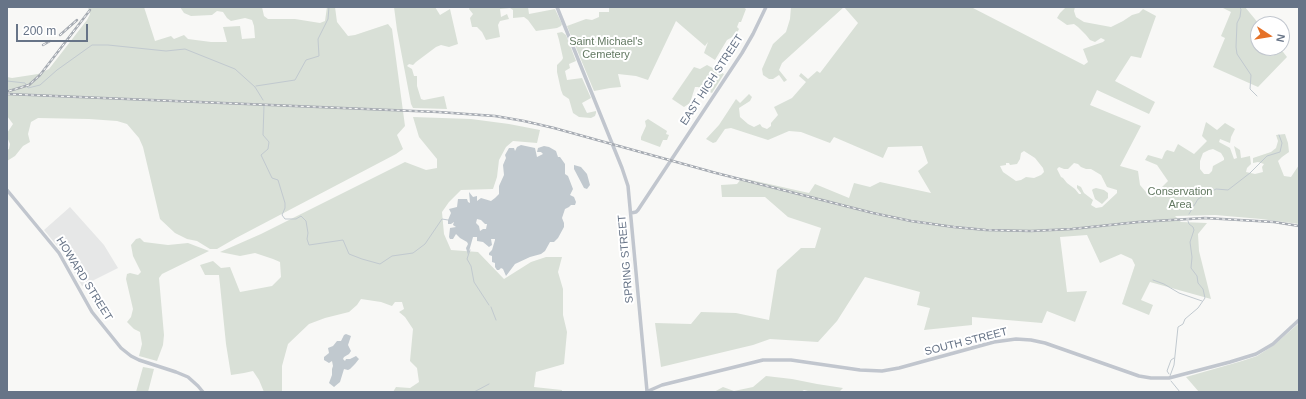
<!DOCTYPE html>
<html>
<head>
<meta charset="utf-8">
<style>
	body { margin:0 }
	#map { position:relative; width:1306px; height:399px; overflow:hidden; background:#f8f8f6; font-family:Helvetica,sans-serif }
	canvas { display:block }
	.frame { position:absolute; inset:0; border:8px solid #677487; pointer-events:none }
	.north { position:absolute; left:1250px; top:16px; width:40px; height:40px; box-sizing:border-box; background:#fff; border:1px solid #c2c7cf; border-radius:50%; rotate:102deg; font-size:11px; font-weight:700; line-height:16px; text-align:center; color:#677487 }
	.north::after { content:''; display:block; margin:auto; width:14px; height:18px; background:#e57229; clip-path:polygon(50% 0,100% 100%,50% 72%,0 100%) }
	.scale { position:absolute; left:16px; top:24px; width:72px; height:18px; box-sizing:border-box; border:2px solid #677487; border-top:0; padding-left:5px; font-size:12px; line-height:14px; white-space:nowrap; color:#677487; -webkit-text-stroke:3px #fff; paint-order:stroke }
</style>
</head>
<body>
<div id="map">
<canvas width="1306" height="399"></canvas>
<div class="frame"></div>
<div class="north">N</div>
<div class="scale">200 m</div>
</div>
<script>
const context = document.querySelector('canvas').getContext('2d');
context.lineJoin = 'round';
function paint(path, color) {
  context.fillStyle = color;
  context.fill(path, 'evenodd');
}
function shape(rows) {
  const path = new Path2D();
  for (const r of rows) {
    path.moveTo(r[0], r[1]);
    for (let i = 2; i < r.length; i += 2) path.lineTo(r[i], r[i + 1]);
  }
  return path;
}
function strokePath(path, color, width, dash) {
  context.strokeStyle = color;
  context.lineWidth = width;
  context.lineCap = dash ? 'butt' : 'round';
  context.setLineDash(dash || []);
  context.stroke(path);
}
function write(font, color, halo, rows, align = 'center') {
  context.font = font + ' Helvetica,sans-serif';
  context.lineWidth = 4;
  context.setLineDash([]);
  context.textBaseline = 'middle';
  context.strokeStyle = halo;
  context.fillStyle = color;
  for (const [text, x, y, turn = 0] of rows) {
    context.save();
    context.translate(x, y);
    context.rotate((+turn || 0) * Math.PI / 180);
    context.textAlign = isNaN(turn) ? turn : align;
    if (halo) context.strokeText(text, 0, 0);
    context.fillText(text, 0, 0);
    context.restore();
  }
}
paint(shape([
	[70,207,104,245,118,268,82,286,63,253,44,230]
]), '#e6e7e7');
paint(shape([
	[88,7,144,7,155,41,171,36,174,39,184,35,188,39,211,42,227,42,223,27,240,26,242,39,255,38,254,26,252,20,245,18,231,21,227,18,223,12,217,11,212,15,191,16,184,13,180,7,262,7,264,16,268,19,295,19,320,23,325,21,327,7,335,7,337,22,348,36,355,35,388,24,392,29,405,126,397,135,403,149,396,154,236,238,217,249,210,249,197,241,187,239,175,233,160,219,143,147,139,138,127,124,117,121,89,119,38,118,31,122,28,134,30,142,23,146,15,156,7,161,7,150,9,149,10,144,7,137,7,133,13,124,7,116,7,77,12,78,38,74,49,69,87,20,90,14],
	[394,7,435,7,440,15,450,9,458,44,449,47,441,45,436,47,416,62,413,65,409,64,407,66,412,69,414,76,417,76,417,86,421,99,424,100,444,96,447,109,413,108,411,104,397,30],
	[470,7,528,7,529,14,555,9,562,24,561,26,557,28,536,31,528,20,524,17,513,18,513,10,510,8,500,9,501,17,507,14,509,19,500,21,498,25,500,37,486,40,482,32,477,27,472,27,470,18,473,14,469,9],
	[609,7,743,7,746,9,741,22,739,22,737,27,739,29,736,35,727,40,715,60,704,53,708,42,705,46,676,21,648,80,636,76,618,74,621,87,610,88,594,91,567,26,586,19,592,20,599,17,599,12,609,12],
	[791,7,844,7,782,63,779,70,787,80,784,82,779,75,773,79,769,79,763,75,762,69,773,44,786,32,790,19],
	[844,7,971,7,1084,65,1088,62,1083,49,1103,42,1105,40,1101,38,1095,42,1090,40,1086,35,1078,27,1074,24,1067,25,1057,18,1060,13,1066,7,1075,7,1074,11,1076,17,1084,22,1111,27,1123,21,1132,15,1139,13,1143,9,1156,16,1141,58,1131,56,1115,81,1155,102,1149,114,1097,90,1090,105,1141,126,1120,166,1138,171,1140,185,1151,198,1168,181,1157,165,1145,160,1148,155,1162,159,1165,152,1167,150,1174,152,1178,144,1194,154,1207,141,1202,136,1206,122,1217,130,1225,123,1235,129,1231,137,1230,143,1220,139,1219,142,1230,148,1234,159,1237,158,1234,146,1240,150,1241,158,1250,156,1251,164,1247,168,1246,172,1255,174,1263,172,1262,167,1264,164,1258,162,1253,163,1253,158,1271,152,1276,148,1278,141,1276,135,1285,134,1288,143,1289,152,1282,157,1278,161,1284,176,1291,177,1299,165,1299,224,1261,219,1215,215,1175,216,1181,222,1207,223,1198,234,1199,251,1211,299,1150,282,1141,300,1153,305,1149,315,1122,304,1135,265,1132,259,1121,254,1100,263,1087,235,1060,237,1067,292,1087,291,1075,322,1047,311,1042,323,972,317,972,325,924,330,930,308,917,305,920,292,865,277,837,321,818,342,770,339,753,345,661,367,655,323,691,324,701,312,736,313,769,320,777,270,801,248,815,248,821,228,788,217,765,197,722,197,721,185,737,184,742,178,809,193,815,184,849,198,854,183,870,187,880,182,931,193,918,171,928,163,922,146,888,147,883,158,834,137,830,143,801,132,789,131,768,140,731,128,725,129,716,142,713,143,706,139,719,125,736,99,740,103,749,94,752,97,750,101,739,108,740,117,748,124,754,127,760,124,762,127,767,129,771,126,771,123,778,115,774,107,792,98,806,82,799,76,801,73,808,79,817,71,820,73,858,23],
	[1213,149,1221,153,1224,158,1224,160,1213,166,1212,171,1209,174,1204,174,1200,169,1200,161,1203,153,1209,150],
	[1024,151,1035,158,1043,168,1044,172,1041,175,1034,178,1026,177,1021,180,1016,181,1003,172,1000,166,1006,165,1006,163,1009,163,1010,165,1017,164,1020,159,1021,153],
	[1074,163,1078,164,1081,167,1086,169,1091,169,1101,175,1107,187,1117,190,1117,193,1102,207,1096,208,1091,205,1093,200,1084,193,1081,187,1077,185,1077,188,1081,193,1081,194,1079,194,1075,189,1067,183,1063,178,1061,177,1057,169,1059,167,1064,169,1068,169],
	[1221,7,1245,7,1259,24,1258,24,1258,48,1280,48,1287,57,1258,87,1213,67,1225,38,1221,36,1231,12],
	[562,32,566,35,576,61,569,64,570,68,565,71,567,80,582,78,591,98,582,103,587,113,596,111,596,113,595,116,591,118,579,117,573,113,569,99,563,95,561,90,557,72,557,65,562,60,563,58,559,40,557,33],
	[707,65,724,74,712,93,698,87,695,87,690,103,684,107,672,99,694,67,700,69],
	[413,117,471,119,509,124,540,130,537,143,513,141,506,147,499,160,497,177,493,189,461,190,449,202,442,212,444,234,451,250,478,252,504,279,531,262,546,257,562,257,558,272,563,289,563,315,567,332,564,364,536,372,534,387,562,390,562,392,393,392,396,387,410,388,419,382,417,368,410,361,413,329,405,317,399,312,404,309,402,302,395,302,392,306,381,302,361,299,357,305,349,312,325,318,309,324,288,344,282,366,282,392,264,392,259,380,253,371,244,373,231,375,226,344,219,275,205,275,200,265,213,261,221,268,230,267,240,292,272,286,281,277,280,262,273,259,255,253,240,256,220,252,261,234,405,162,426,170,437,168,437,159,419,137],
	[648,119,667,131,666,134,669,135,667,140,663,140,660,147,641,140,641,137,646,126,645,121],
	[1096,188,1104,190,1108,193,1108,198,1102,204,1095,199,1092,190,1093,189],
	[140,238,144,242,168,245,188,243,209,251,162,274,159,278,164,335,163,345,157,361,139,356,142,344,140,332,134,329,127,322,131,317,133,309,126,279,127,274,130,273,138,275,141,272,133,256,131,245,136,239],
	[1299,323,1299,392,1199,392,1186,377,1242,361,1257,356,1274,345],
	[143,367,154,369,148,392,136,392],
	[766,376,792,379,817,384,843,388,839,392,812,392,804,390,801,392,714,392,723,387,734,391,753,387]
]), '#d9e0d7');
paint(shape([
	[521,145,535,148,537,157,543,154,541,152,537,152,538,148,544,146,549,147,556,151,558,157,560,157,565,164,565,174,568,176,573,189,570,195,574,197,576,202,575,205,571,205,569,207,565,209,562,218,564,223,564,227,558,238,554,242,550,242,545,251,541,254,530,257,515,264,506,276,503,269,501,268,499,270,497,270,495,267,495,263,492,262,492,256,489,255,489,253,492,250,495,240,495,239,491,239,492,245,489,247,483,242,477,241,477,237,473,237,468,255,466,248,468,244,467,242,460,238,456,234,453,239,450,239,449,237,450,228,456,227,453,225,454,222,451,224,448,224,448,220,451,213,449,209,457,207,458,199,467,199,468,202,470,203,469,192,473,197,477,196,477,201,481,198,491,201,495,198,499,194,499,186,504,175,503,165,506,158,505,155,509,148,514,148,515,151,517,147],
	[477,219,481,220,485,224,487,224,486,229,483,229,480,231,479,226,476,223],
	[574,165,581,167,587,174,590,185,587,189,584,188,574,169],
	[346,334,351,336,348,345,351,351,349,354,344,357,343,359,345,361,346,359,350,359,356,356,359,359,355,364,350,369,348,370,344,369,340,382,334,387,329,383,332,375,332,369,333,366,332,361,329,363,324,360,324,357,329,353,328,348,333,346,337,341,341,341,344,335]
]), '#c1c9cf');
strokePath(shape([
	[1239,7,1241,9,1240,17,1237,23,1236,47,1237,54,1251,75,1250,89,1257,96],
	[7,81,25,83,28,88,40,85,57,70,92,45,108,45,166,51,185,49,235,69,255,87,263,100],
	[256,86,295,80,306,60,319,56,318,39,328,19,329,7],
	[264,106,263,135,269,142,268,149,261,155,272,178,278,180,285,203,285,208,282,215,285,219,296,219,301,216,306,221,308,233,307,239,309,245,343,240,349,254,362,259,380,264,392,256,413,253,425,244,442,219,448,220],
	[1189,214,1198,199,1216,189,1228,190,1250,173,1267,156,1280,152,1282,143,1279,135],
	[470,250,467,259,471,266,474,282,489,305],
	[1153,280,1164,284,1179,293,1202,301],
	[491,307,496,320],
	[1169,374,1167,371,1171,360,1174,358],
	[1170,376,1174,365,1178,327,1183,324,1185,319,1198,308,1205,298,1203,289,1198,283,1197,276,1191,268,1192,257,1190,242,1194,230,1193,227,1189,224,1188,221],
	[1171,381,1180,392],
	[474,392,489,384]
]), '#c1c9cf', 1);
strokePath(shape([
	[557,7,622,168,628,186,647,391],
	[7,190,59,253,92,312,121,348,131,356,139,360,176,372,188,377,198,386,203,392],
	[631,213,636,212,638,210,742,53,753,34,766,7],
	[646,392,662,385,763,360,791,360,860,370,882,371,899,368,994,342,1016,339,1031,340,1045,343,1139,376,1151,378,1169,378,1230,362,1256,354,1273,344,1299,320]
]), '#c1c6ce', 3.5);
const rail = shape([
	[60,35,77,20],
	[43,45,50,41],
	[9,91,29,85,40,75,90,10],
	[7,94,438,112,495,116,524,121,554,128,716,173,873,213,911,221,954,227,986,230,1031,231,1072,229,1138,222,1205,218,1274,222,1299,226]
]);
strokePath(rail, '#a6abb2', 2.5);
strokePath(rail, '#fff', 1, [3]);
write('11px', '#637962', '#fff', [
	["Saint Michael's",606,42],
	["Cemetery",606,55],
	["Conservation",1180,192],
	["Area",1180,205]
]);
write('11px', '#677487', '#fff', [
	["EAST HIGH STREET",712,80,-57],
	["SPRING STREET",626,259,-95],
	["HOWARD STREET",84,279,58],
	["SOUTH STREET",966,342,-14]
]);
</script>
</body>
</html>
